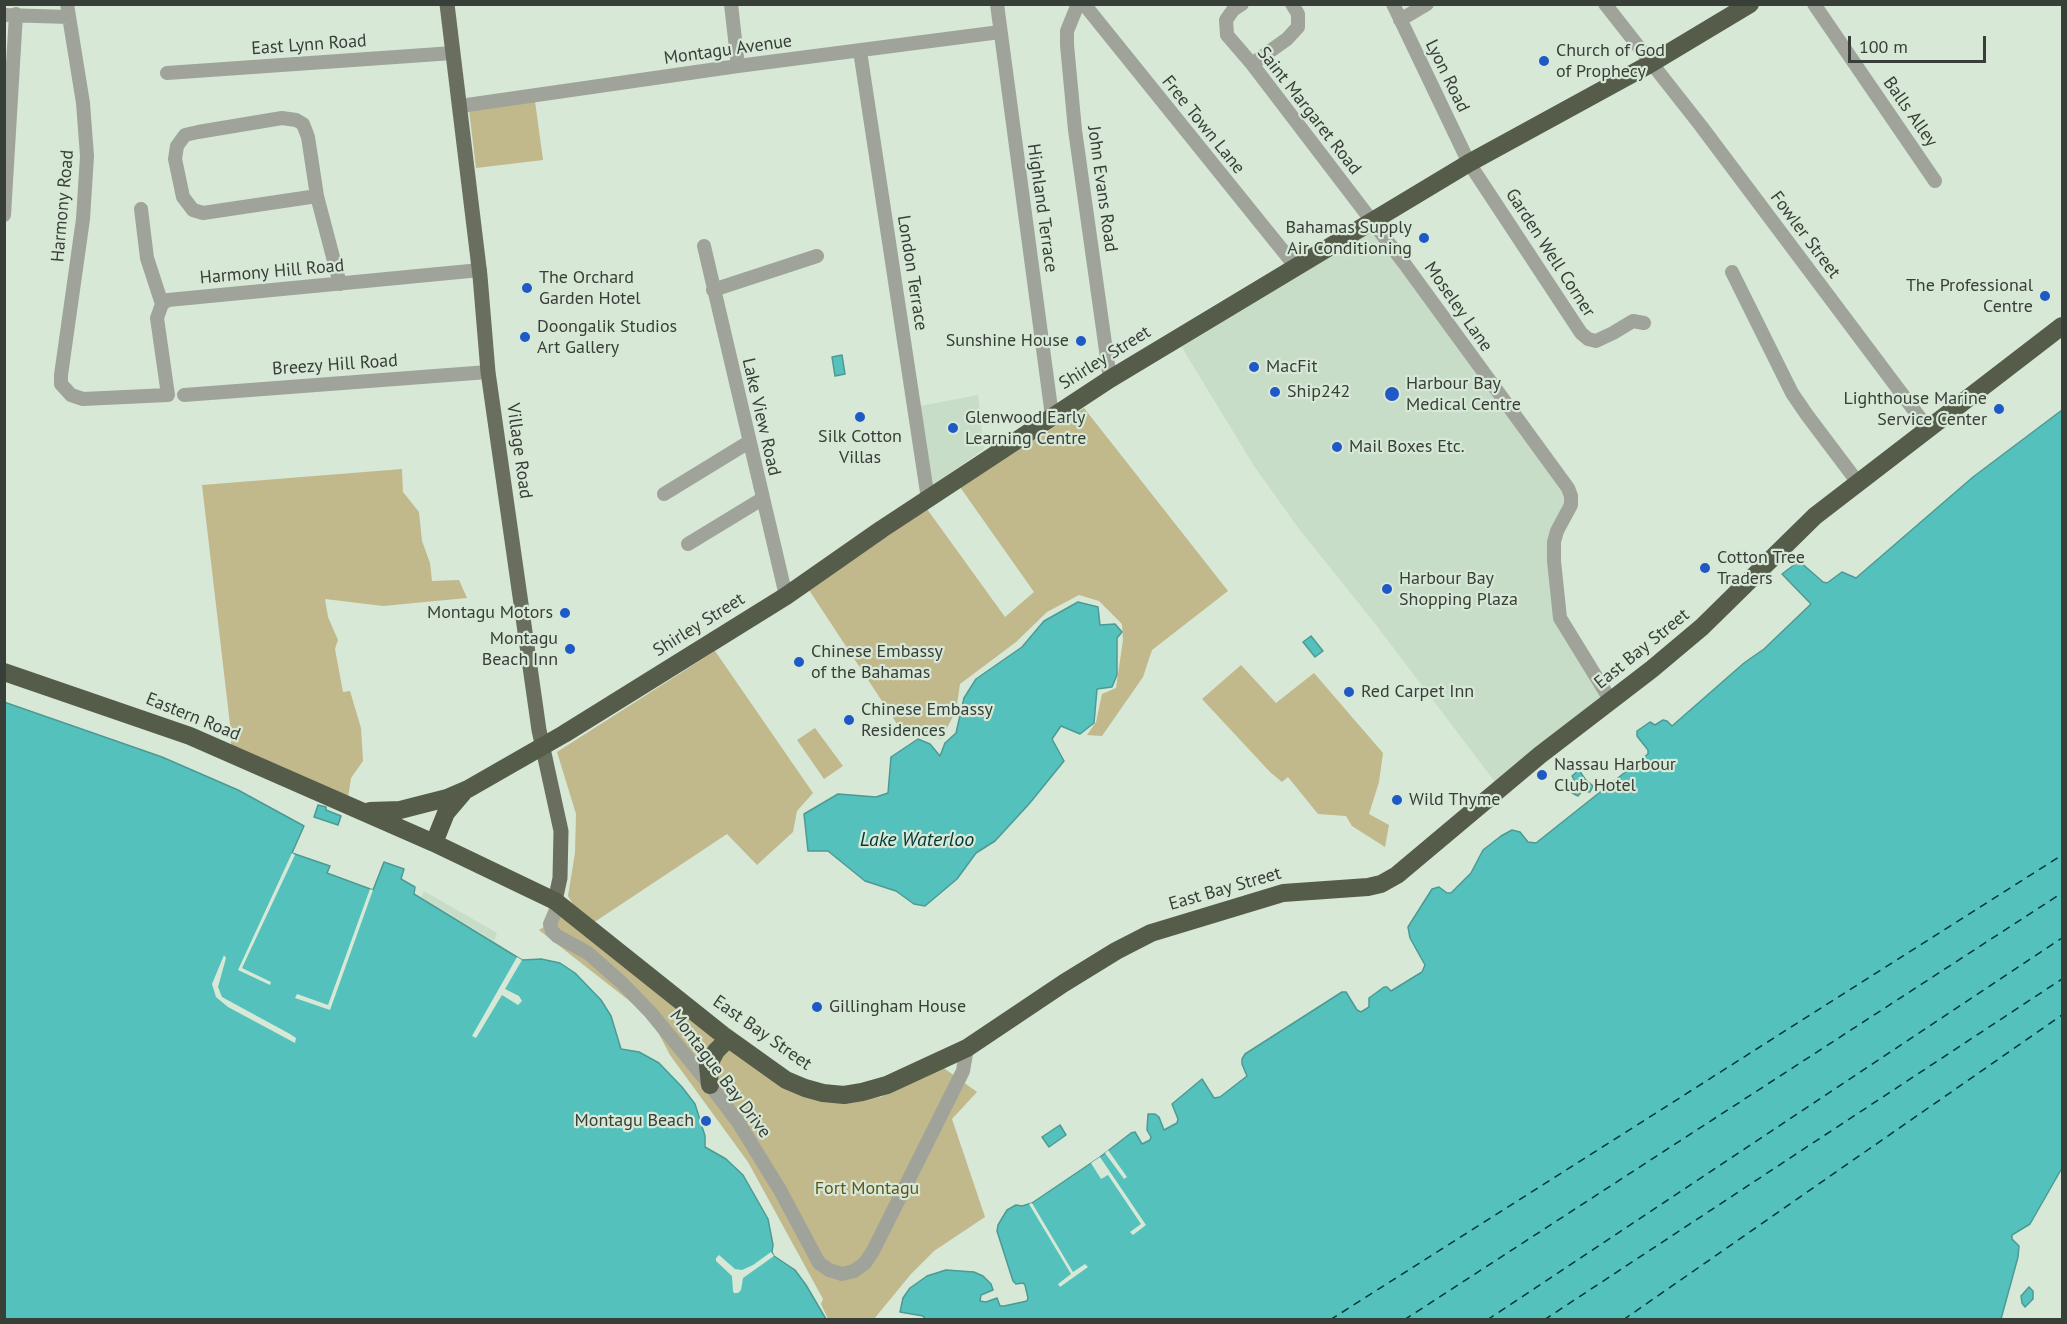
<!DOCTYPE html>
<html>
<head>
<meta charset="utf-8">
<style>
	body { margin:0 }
	#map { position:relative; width:2067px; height:1324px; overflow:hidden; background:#d7e8d7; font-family:"PT Sans",sans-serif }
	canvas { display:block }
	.frame { position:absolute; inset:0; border:6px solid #383e38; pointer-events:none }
	.scale { position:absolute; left:1848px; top:36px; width:138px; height:27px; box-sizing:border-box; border:3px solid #383e38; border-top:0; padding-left:8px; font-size:18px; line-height:21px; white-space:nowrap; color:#383e38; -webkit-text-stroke:4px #d7e8d7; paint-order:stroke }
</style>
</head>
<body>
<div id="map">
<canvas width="2067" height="1324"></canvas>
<div class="frame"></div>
<div class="scale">100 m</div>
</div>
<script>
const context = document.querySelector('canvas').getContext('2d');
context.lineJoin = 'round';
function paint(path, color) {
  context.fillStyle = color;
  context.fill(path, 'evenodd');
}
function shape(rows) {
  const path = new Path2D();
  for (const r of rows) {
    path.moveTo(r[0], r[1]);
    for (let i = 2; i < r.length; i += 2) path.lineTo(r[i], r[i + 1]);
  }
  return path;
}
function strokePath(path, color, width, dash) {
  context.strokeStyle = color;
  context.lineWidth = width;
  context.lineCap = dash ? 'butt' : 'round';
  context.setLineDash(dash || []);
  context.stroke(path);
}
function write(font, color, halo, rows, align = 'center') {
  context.font = font + ' "PT Sans",sans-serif';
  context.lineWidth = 4.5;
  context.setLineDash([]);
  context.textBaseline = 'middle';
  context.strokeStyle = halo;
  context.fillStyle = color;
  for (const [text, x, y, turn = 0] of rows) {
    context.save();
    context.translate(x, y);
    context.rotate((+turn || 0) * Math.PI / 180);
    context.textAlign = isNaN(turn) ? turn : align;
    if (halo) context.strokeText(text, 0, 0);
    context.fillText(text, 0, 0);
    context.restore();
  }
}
paint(shape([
	[1371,228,1484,385,1546,466,1566,496,1564,510,1552,529,1557,620,1603,698,1495,782,1373,621,1299,529,1254,466,1181,346],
	[978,395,984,449,932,486,920,406],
	[424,891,497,933,494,941,421,897]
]), '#c7ddc7');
paint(shape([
	[535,101,543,160,476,168,469,110],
	[1084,408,1228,591,1152,650,1143,677,1102,736,1087,735,1096,722,1102,694,1116,688,1123,640,1122,624,1099,601,1079,595,1047,612,1016,642,960,684,956,711,941,739,921,732,901,730,809,590,927,509,1005,617,1034,592,960,487],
	[402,469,403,492,419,512,422,541,430,563,432,581,459,580,467,598,383,606,325,599,328,617,338,640,335,649,343,692,350,691,361,728,363,761,351,778,348,798,231,747,231,733,202,485],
	[715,651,813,793,797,811,793,832,757,865,727,834,593,923,575,908,568,896,575,853,576,814,557,752],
	[1241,665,1276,703,1314,673,1383,753,1379,782,1369,814,1389,825,1385,847,1352,826,1346,816,1318,814,1288,777,1282,782,1270,772,1202,699],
	[815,728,843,766,824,779,797,740],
	[564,914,729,1049,836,1102,881,1097,941,1066,977,1092,952,1119,985,1217,934,1251,911,1274,874,1319,828,1319,821,1304,823,1299,748,1162,670,1055,650,1017,539,930]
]), '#c1b88b');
const water = shape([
	[842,355,845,374,835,376,832,357,842,355],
	[2062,410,2062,1168,2030,1224,2012,1235,2012,1239,2019,1246,2018,1257,2001,1319,926,1320,923,1316,900,1312,903,1298,910,1288,927,1276,946,1270,974,1272,983,1276,991,1284,993,1290,981,1295,980,1301,986,1302,997,1298,1000,1306,1004,1306,1027,1301,1028,1298,1025,1285,1023,1283,1016,1284,1013,1281,997,1231,998,1225,1007,1210,1016,1205,1022,1206,1032,1203,1100,1157,1131,1133,1135,1132,1142,1144,1150,1140,1151,1137,1147,1130,1148,1114,1155,1114,1159,1117,1164,1130,1177,1123,1178,1119,1172,1104,1202,1079,1214,1098,1220,1097,1247,1076,1242,1064,1242,1059,1245,1054,1342,992,1346,992,1357,1010,1361,1012,1369,1007,1369,998,1384,987,1387,987,1391,991,1422,972,1425,965,1410,938,1408,927,1432,889,1439,887,1447,893,1451,893,1471,873,1483,850,1501,836,1512,830,1520,832,1528,842,1536,843,1648,754,1648,750,1637,736,1637,731,1650,722,1655,725,1663,720,1667,721,1672,726,1744,663,1764,649,1811,604,1782,574,1799,561,1823,582,1827,583,1842,572,1856,578,1973,477,2062,410],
	[1078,602,1098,607,1100,625,1115,624,1122,632,1117,638,1117,675,1112,687,1097,689,1094,723,1080,734,1061,726,1052,739,1064,761,1029,804,995,841,976,853,957,879,925,906,914,904,896,891,865,881,828,851,808,851,804,814,838,794,876,797,888,793,891,757,918,739,930,744,940,756,945,743,956,733,964,698,976,679,1022,647,1044,621,1078,602],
	[1311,636,1323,651,1315,657,1303,642,1311,636],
	[4,702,162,757,238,790,304,826,292,853,330,866,327,873,373,890,384,862,404,869,401,879,415,887,414,894,517,957,522,960,541,959,560,963,575,973,601,1000,611,1016,621,1049,639,1052,659,1063,682,1087,695,1104,705,1136,705,1147,726,1159,743,1175,768,1219,773,1245,772,1252,774,1256,795,1270,806,1285,826,1319,5,1319,4,702],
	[1579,770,1585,779,1593,786,1590,792,1582,791,1578,796,1572,793,1577,785,1572,776,1579,770],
	[318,805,326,807,326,810,341,816,338,825,314,817,318,805],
	[1060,1125,1066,1135,1049,1147,1042,1137,1060,1125],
	[2029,1287,2033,1291,2033,1299,2025,1307,2022,1303,2021,1296,2029,1287]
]);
paint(water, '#54c1bc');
strokePath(water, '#4c9a94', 1.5);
paint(shape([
	[292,853,295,855,242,968,271,982,270,985,238,970],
	[370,889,373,890,330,1010,295,998,297,994,328,1005],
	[224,955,226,958,218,987,222,997,290,1034,296,1038,295,1043,228,1007,216,997,212,984],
	[517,957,522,960,505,989,519,996,522,1001,518,1005,502,995,476,1038,472,1036],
	[1108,1150,1127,1177,1124,1179,1105,1153],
	[1100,1157,1146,1225,1133,1235,1130,1232,1141,1224,1108,1175,1101,1179,1091,1163],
	[1032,1203,1073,1272,1085,1264,1088,1267,1060,1287,1058,1284,1071,1274,1029,1204],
	[771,1252,774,1256,743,1278,741,1290,738,1293,734,1293,733,1291,732,1276,716,1261,716,1258,719,1255,735,1269,742,1270,753,1265]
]), '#d7e8d7');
strokePath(shape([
	[1330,1320,2062,855],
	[1404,1320,2062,893],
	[1487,1320,2062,938],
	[1544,1320,2062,979],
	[1623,1320,2062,1015]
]), '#023836', 1.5, [8, 6]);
strokePath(shape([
	[67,4,83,103,87,156,83,219,61,375,61,384,71,395,83,399,168,395,157,318,162,304,168,300,480,270],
	[731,4,738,66],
	[997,4,1052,416],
	[1078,4,1067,31,1067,45,1075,130,1110,379],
	[1084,4,1296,267],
	[1242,4,1233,10,1226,20,1227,35,1252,64,1404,263,1568,488,1571,496,1571,505,1557,531,1554,542,1554,561,1560,618,1611,701],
	[1393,4,1469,163,1581,333,1588,339,1596,341,1613,333,1633,321,1644,323],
	[1605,4,1701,126,1929,430],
	[1814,4,1935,181],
	[4,15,69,17],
	[1400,20,1427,4],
	[860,51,928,499],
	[1252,64,1287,39,1298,27,1298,14,1292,4],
	[167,73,453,53],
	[460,106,738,66,1000,32],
	[317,196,203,213,193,210,183,197,175,159,177,146,185,135,198,132,282,118,296,120,303,124,308,137,317,196,340,284],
	[141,209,147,258,162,304],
	[4,215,16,14],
	[704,246,786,596],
	[1732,272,1792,393,1807,415,1859,484],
	[713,290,817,256],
	[184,395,488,372],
	[664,494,749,442],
	[688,544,762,499],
	[555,901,556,910,550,924,552,931,557,936,588,953,622,983,651,1013,710,1085,738,1122,780,1190,819,1263,829,1270,842,1274,854,1271,865,1263,873,1251,963,1071,967,1048]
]), '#a0a39a', 14);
strokePath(shape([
	[447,4,480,276,488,372,539,730,561,831,560,878,555,901]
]), '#6a6e5f', 15);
strokePath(shape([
	[4,672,190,736,434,843,555,901,723,1035,786,1080,805,1088,823,1093,844,1095,862,1092,887,1085,967,1048,1064,983,1116,951,1151,933,1283,893,1368,887,1381,884,1397,875,1540,755,1652,669,1702,627,1815,516,2062,326],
	[370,811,400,810,447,798,468,789,564,734,786,596,882,529,1110,379,1469,163,1650,64,1750,4],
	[434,843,446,813,463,793],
	[710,1085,708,1066,716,1051,728,1039]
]), '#565c4a', 18);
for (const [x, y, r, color] of [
	[1544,61,6,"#1f59c5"],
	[1424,238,6,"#1f59c5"],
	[527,288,6,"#1f59c5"],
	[2045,296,6,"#1f59c5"],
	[525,337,6,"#1f59c5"],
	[1081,341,6,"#1f59c5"],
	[1254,367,6,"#1f59c5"],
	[1275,392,6,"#1f59c5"],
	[1392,394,8,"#1f59c5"],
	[1999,409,6,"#1f59c5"],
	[860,417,6,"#1f59c5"],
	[953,428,6,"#1f59c5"],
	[1337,447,6,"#1f59c5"],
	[1705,568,6,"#1f59c5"],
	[1387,589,6,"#1f59c5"],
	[565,613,6,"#1f59c5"],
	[570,649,6,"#1f59c5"],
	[799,662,6,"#1f59c5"],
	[1349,692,6,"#1f59c5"],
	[849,720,6,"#1f59c5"],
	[1542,775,6,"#1f59c5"],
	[1397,800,6,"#1f59c5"],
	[817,1007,6,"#1f59c5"],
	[706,1121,6,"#1f59c5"]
]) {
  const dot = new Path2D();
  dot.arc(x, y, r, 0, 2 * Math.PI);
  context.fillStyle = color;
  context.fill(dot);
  strokePath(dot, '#d7e8d7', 2);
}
write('18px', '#383e38', '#d7e8d7', [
	["East Lynn Road",309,45,-4],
	["Montagu Avenue",728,50,-8],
	["Lyon Road",1447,76,64],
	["Saint Margaret Road",1309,111,52],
	["Balls Alley",1910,112,55],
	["Free Town Lane",1203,125,51],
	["John Evans Road",1102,189,82],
	["Harmony Road",63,206,-85],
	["Highland Terrace",1042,208,82],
	["Fowler Street",1805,235,53],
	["Garden Well Corner",1550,253,57],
	["Harmony Hill Road",272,272,-5],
	["London Terrace",912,273,81],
	["Moseley Lane",1458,307,55],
	["Shirley Street",1105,358,-32],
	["Breezy Hill Road",335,365,-4],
	["Lake View Road",761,417,77],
	["Village Road",519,451,82],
	["Shirley Street",699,625,-32],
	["East Bay Street",1642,649,-39],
	["Eastern Road",193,717,22],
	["East Bay Street",1225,889,-16],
	["East Bay Street",762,1033,35],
	["Montague Bay Drive",720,1074,53]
]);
write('18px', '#383e38', '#d7e8d7', [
	["Church of God",1556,51],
	["of Prophecy",1556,72],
	["Bahamas Supply",1412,228,"right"],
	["Air Conditioning",1412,249,"right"],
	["The Orchard",539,278],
	["Garden Hotel",539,299],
	["The Professional",2033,286,"right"],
	["Centre",2033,307,"right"],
	["Doongalik Studios",537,327],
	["Art Gallery",537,348],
	["Sunshine House",1069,341,"right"],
	["MacFit",1266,367],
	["Harbour Bay",1406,384],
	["Medical Centre",1406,405],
	["Ship242",1287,392],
	["Lighthouse Marine",1987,399,"right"],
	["Service Center",1987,420,"right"],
	["Glenwood Early",965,418],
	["Learning Centre",965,439],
	["Silk Cotton",860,437,"center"],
	["Villas",860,458,"center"],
	["Mail Boxes Etc.",1349,447],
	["Cotton Tree",1717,558],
	["Traders",1717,579],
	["Harbour Bay",1399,579],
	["Shopping Plaza",1399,600],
	["Montagu Motors",553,613,"right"],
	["Montagu",558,639,"right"],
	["Beach Inn",558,660,"right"],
	["Chinese Embassy",811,652],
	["of the Bahamas",811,673],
	["Red Carpet Inn",1361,692],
	["Chinese Embassy",861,710],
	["Residences",861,731],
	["Nassau Harbour",1554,765],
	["Club Hotel",1554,786],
	["Wild Thyme",1409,800],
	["Gillingham House",829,1007],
	["Montagu Beach",694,1121,"right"]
], 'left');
write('18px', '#60541a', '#d7e8d7', [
	["Fort Montagu",867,1189]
]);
write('italic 20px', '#023836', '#d7e8d7', [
	["Lake Waterloo",917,840]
]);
</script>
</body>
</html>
